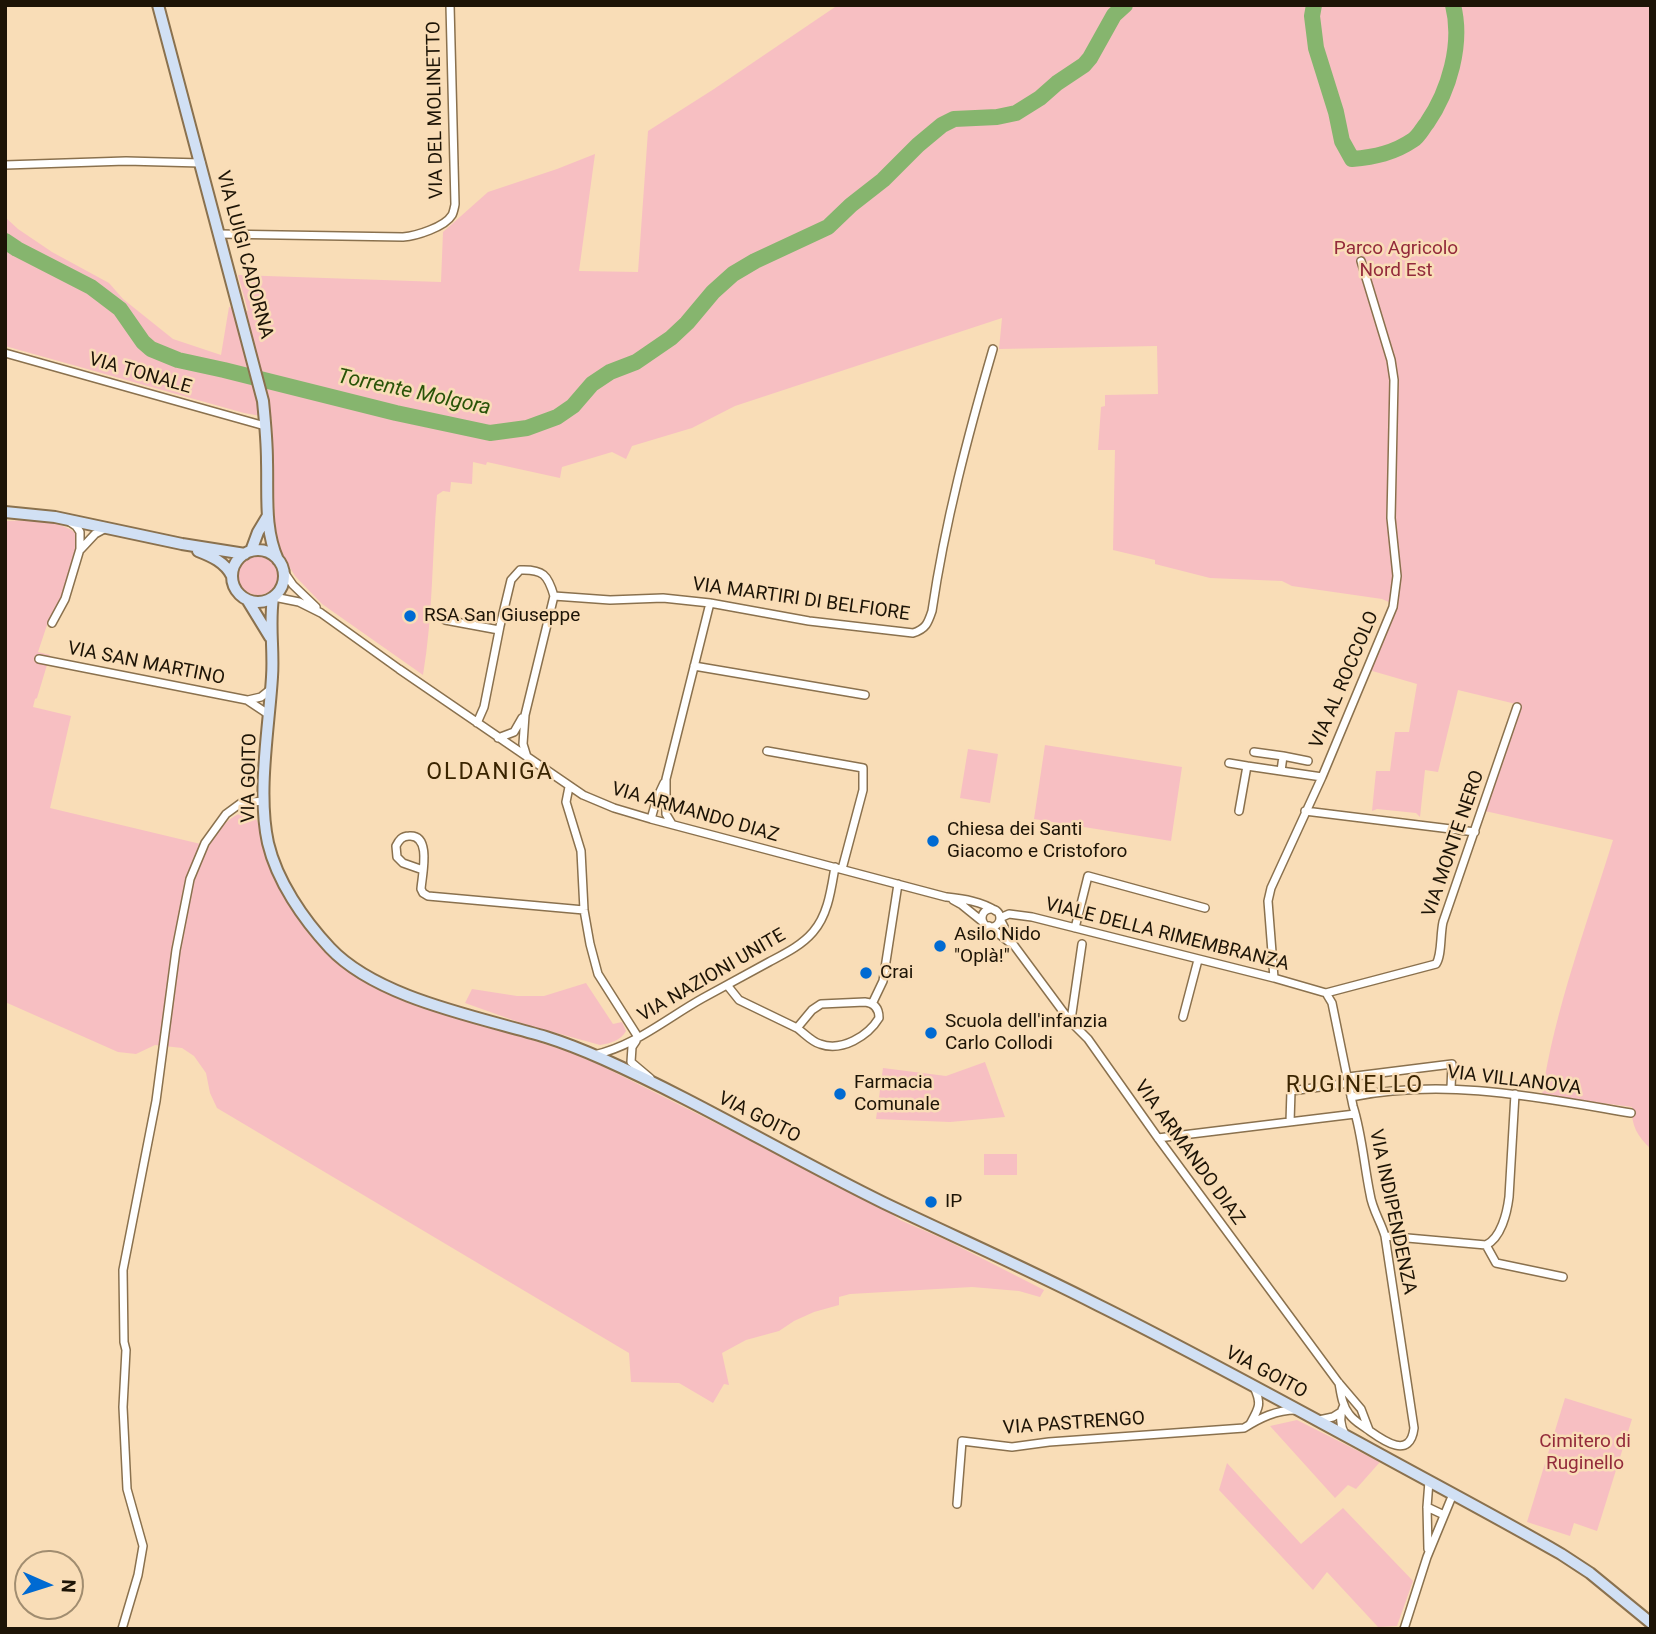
<!DOCTYPE html>
<html>
<head>
<meta charset="utf-8">
<style>
  body { margin:0 }
  #map { position:relative; width:1656px; height:1634px; overflow:hidden; background:#f9ddb7; font-family:Roboto,sans-serif }
  canvas { display:block }
  .frame { position:absolute; inset:0; border:7px solid #1d1406; pointer-events:none }
  .north { position:absolute; left:14px; top:1550px; width:70px; height:70px; box-sizing:border-box; background:#f9ddb7; border:2px solid #a18d70; border-radius:50%; rotate:93deg; font-size:19px; font-weight:700; line-height:28px; text-align:center; color:#1d1406 }
  .north::after { content:''; display:block; margin:auto; width:24px; height:32px; background:#006ad2; clip-path:polygon(50% 0,100% 100%,50% 72%,0 100%) }
</style>
</head>
<body>
<div id="map">
<canvas width="1656" height="1634"></canvas>
<div class="frame"></div>
<div class="north">N</div>
</div>
<script>
const c = document.querySelector('canvas').getContext('2d');
c.lineJoin = 'round';
function paint(path, color) { c.fillStyle = color; c.fill(path, 'evenodd'); }
function trace(path, color, width, dash) { c.strokeStyle = color; c.lineWidth = width; c.lineCap = dash ? 'butt' : 'round'; c.setLineDash(dash || []); c.stroke(path); }
function drawText(font, color, halo, rows, align = 'center') {
  c.font = font + ' Roboto,sans-serif'; c.lineWidth = 5; c.setLineDash([]); c.textBaseline = 'middle'; c.strokeStyle = halo; c.fillStyle = color; for (const [text, x, y, turn = 0] of rows) {
    c.save(); c.translate(x, y); c.rotate((+turn || 0) * Math.PI / 180); c.textAlign = isNaN(turn) ? turn : align; if (halo) c.strokeText(text, 0, 0); c.fillText(text, 0, 0); c.restore();
  }
}
paint(new Path2D(`
  M838,5H1651V1149C1637,1136 1631,1125 1632,1107L1542,1095C1555,1008 1587,924 1613,840L1485,811L1520,705L1458,690L1438,772L1425,770L1420,817L1416,813L1377,809L1372,811L1376,771H1390L1395,732H1409L1417,684L1369,670L1393,604L1382,599L1292,586L1282,581L1210,578L1155,564V560L1113,550L1115,450H1098L1101,407L1105,406V395L1158,394L1157,346L999,349L1002,318L735,406L692,428L632,446L626,459L612,452L562,467L560,478L487,462L486,465L473,462L472,484L451,482L450,492L443,491L437,495C432,555 433,616 423,675L322,604L295,576L284,558L275,533L272,418L244,413L5,346V217L18,229L52,252L109,283L123,299L173,339L221,355L229,307L248,311L238,275L441,282L443,232L488,192L557,169L595,154L579,271L638,272L648,131L714,89Z
  M35,520C51,522 69,525 80,537L64,595L60,599L53,616H50L38,652L50,655L37,698L35,699L33,707L71,716L50,808L209,846C219,831 230,811 251,812C263,824 262,846 268,862C283,901 309,941 342,967C356,978 373,986 389,993L566,1051L596,1063L879,1205L900,1220L946,1240L1044,1290L1040,1297L1019,1291L972,1287L850,1294L839,1297V1305L814,1312L794,1321L779,1331L746,1340L722,1353L729,1385L724,1384L713,1403L679,1383L631,1382L629,1353L217,1108L210,1093L206,1073L194,1056L182,1048L155,1045L136,1054L118,1052L5,1002V521Z
  M238 575a20 20 0 1 1 40 0a20 20 0 1 1-40 0Z
  M1045,745L1182,767L1171,841L1034,819Z
  M968,749L998,754L990,803L960,798Z
  M586,983L613,1024L622,1022L626,1031C620,1041 611,1043 600,1045L524,1024L465,1003L472,989L517,996H544Z
  M985,1062L1005,1117L950,1122L876,1119L883,1068L946,1076Z
  M984,1154H1017V1175H984Z
  M1565,1398L1632,1419L1597,1531L1574,1523L1570,1536L1527,1522Z
  M1297,1420L1380,1462L1356,1489L1348,1485L1335,1498L1270,1426Z
  M1227,1463L1301,1544L1343,1508L1413,1581L1397,1626L1378,1627L1327,1572L1313,1590L1219,1490Z`), '#f7bfc2');
trace(new Path2D(`
  M1314,5L1312,16L1316,48L1336,112L1342,141L1352,159C1375,157 1394,153 1413,140C1419,136 1422,129 1427,123C1449,91 1463,44 1453,5
  M5,241L17,249L91,287L120,309L143,342L151,349L178,360L224,370L396,413L490,433L527,428L557,417L573,406L592,384L610,372L636,362L671,338L687,323L713,292L733,274L755,261L828,227L851,205L883,180L918,145L942,125L954,119L997,117L1016,113L1040,98L1057,83L1084,65L1090,58L1114,15L1125,5`), '#86b56e', 16);
const street = new Path2D(`
  M5,165L126,161L201,163
  M219,234L403,237C416,236 445,227 452,215C453,214 455,205 455,204L450,5
  M5,353L265,426
  M81,549L95,534L106,528
  M284,572L293,585L316,607
  M554,596L610,600L663,598L710,603L809,621L913,633C926,629 928,623 932,611C945,522 968,435 993,349
  M274,597L299,602L321,613L399,669L583,795L614,808L651,819L946,897C963,899 981,901 996,911
  M445,620L499,630
  M52,623L65,599L80,549V532L76,526L70,522
  M39,659L247,700L268,714
  M694,666L865,695
  M248,700L261,697L271,689
  M477,723L484,707L500,626L511,580L520,570C543,569 548,575 554,596L525,715L523,744L527,757
  M498,738L514,732L522,718
  M767,751L863,768V790L842,869
  M1254,752L1283,756
  M1229,763L1247,766
  M1281,771L1283,756L1308,761
  M569,787L566,802L581,851L584,910L590,944L598,974L638,1037
  M1239,811L1247,766L1322,777
  M1305,811L1475,832
  M651,819L657,798L664,783
  M672,824L666,814V779L710,603
  M423,870L403,863L397,857L396,846C399,840 402,836 409,836C432,834 422,875 421,889L423,893L428,896L584,910
  M953,900L962,905L983,922
  M982 918a9 9 0 1 1 18 0a9 9 0 1 1-18 0Z
  M1000,918L1009,914L1032,917L1274,978L1326,993
  M1000,919L1013,944L1070,1021L1088,1039L1158,1138L1338,1382L1361,1409L1369,1430
  M989,926L1009,942
  M1075,928L1088,876L1205,908
  M1274,978L1268,901L1271,888L1322,777L1393,607L1397,576L1391,518L1394,380L1391,360L1361,261
  M727,985L739,1000L797,1028
  M1326,993L1332,1003L1353,1106C1362,1134 1364,1165 1370,1194C1372,1209 1381,1222 1385,1236L1414,1428C1410,1462 1380,1438 1367,1429C1360,1424 1354,1421 1349,1414C1342,1405 1341,1394 1339,1383
  M1326,993L1436,964C1442,955 1440,935 1443,922L1517,707
  M865,1002C875,1003 879,1009 879,1018C868,1036 842,1052 820,1044C812,1042 804,1033 797,1028L812,1010L821,1004Z
  M872,1004L883,981L898,884
  M1183,1017L1198,960
  M1071,1020L1082,944
  M636,1041L632,1047L631,1062L650,1078
  M594,1055C635,1046 667,1018 703,998C725,986 747,974 769,962C784,954 801,946 813,932C828,915 831,890 835,867
  M1348,1077L1452,1064L1451,1088
  M1351,1097C1447,1078 1536,1097 1631,1113
  M1290,1122L1291,1091L1349,1083
  M1158,1138L1355,1114
  M1385,1236L1486,1245C1501,1238 1507,1213 1509,1197L1515,1094
  M1486,1245L1496,1263L1563,1277
  M1344,1405C1339,1415 1340,1426 1346,1436
  M1319,1420L1333,1417L1341,1412
  M1250,1424C1259,1408 1262,1404 1254,1387
  M957,1504L962,1441L1012,1447L1049,1442L1244,1428C1260,1418 1276,1410 1296,1410
  M1427,1507L1444,1515
  M1428,1549L1427,1507L1429,1481
  M122,1629L138,1575L143,1546L127,1489L123,1407L126,1350L124,1342L123,1270L156,1101L176,950L190,879L205,843L226,814L241,803L264,801
  M1404,1629L1427,1557L1453,1494`);
const secondary = new Path2D(`
  M158,5L263,401C265,421 267,442 267,462C268,495 264,529 278,560
  M5,512L55,517L182,544L245,554
  M232 576a26 26 0 1 1 52 0a26 26 0 1 1-52 0Z
  M198,551C211,556 225,562 232,576
  M251,551L258,532L267,517
  M273,598C269,625 274,650 272,677C269,727 257,793 268,843C277,881 303,919 330,948C378,999 480,1017 546,1037C565,1043 585,1051 603,1059C699,1102 790,1157 884,1203C955,1237 1028,1269 1098,1305C1187,1349 1274,1397 1361,1444C1428,1481 1495,1516 1561,1554L1590,1573L1651,1623
  M248,601L270,637`);
trace(street, '#8a714e', 10);
trace(secondary, '#8a714e', 14);
trace(street, '#fff', 7);
trace(secondary, '#d1e0f4', 10);
for (const [x, y, r, color] of [
  [410,616,7,"#006ad2"],
  [933,841,7,"#006ad2"],
  [940,946,7,"#006ad2"],
  [866,973,7,"#006ad2"],
  [931,1033,7,"#006ad2"],
  [840,1094,7,"#006ad2"],
  [931,1202,7,"#006ad2"]
]) { const dot = new Path2D(); dot.arc(x, y, r, 0, 2 * Math.PI); c.fillStyle = color; c.fill(dot); trace(dot, '#f9ddb7', 2.5); }
drawText('19px', '#1d1406', '#f9ddb7', [
  ["VIA DEL MOLINETTO",436,110,-91],
  ["VIA LUIGI CADORNA",244,255,75],
  ["VIA TONALE",140,374,16],
  ["VIA MARTIRI DI BELFIORE",801,600,8],
  ["VIA SAN MARTINO",146,664,11],
  ["VIA AL ROCCOLO",1345,680,-67],
  ["VIA GOITO",250,778,-89],
  ["VIA ARMANDO DIAZ",695,813,16],
  ["VIA MONTE NERO",1454,844,-71],
  ["VIALE DELLA RIMEMBRANZA",1167,935,14],
  ["VIA NAZIONI UNITE",712,976,-30],
  ["VIA VILLANOVA",1514,1081,7],
  ["VIA GOITO",759,1118,27],
  ["VIA ARMANDO DIAZ",1189,1153,54],
  ["VIA INDIPENDENZA",1392,1212,78],
  ["VIA GOITO",1266,1373,28],
  ["VIA PASTRENGO",1074,1424,-4]
]);
drawText('19px', '#932a3b', '#f9ddb7', [
  ["Parco Agricolo",1396,249],
  ["Nord Est",1396,271],
  ["Cimitero di",1585,1442],
  ["Ruginello",1585,1464]
]);
drawText('19px', '#1d1406', '#f9ddb7', [
  ["RSA San Giuseppe",424,616],
  ["Chiesa dei Santi",947,830],
  ["Giacomo e Cristoforo",947,852],
  ["Asilo Nido",954,935],
  ["\"Oplà!\"",954,957],
  ["Crai",880,973],
  ["Scuola dell'infanzia",945,1022],
  ["Carlo Collodi",945,1044],
  ["Farmacia",854,1083],
  ["Comunale",854,1105],
  ["IP",945,1202]
], 'left');
drawText('italic 21px', '#295408', '#f9ddb7', [
  ["Torrente Molgora",414,393,12]
]);
c.letterSpacing = '2px';
drawText('23px', '#3a2400', '#f9ddb7', [
  ["OLDANIGA",490,773],
  ["RUGINELLO",1355,1086]
]);
c.letterSpacing = '0px';
</script>
</body>
</html>
